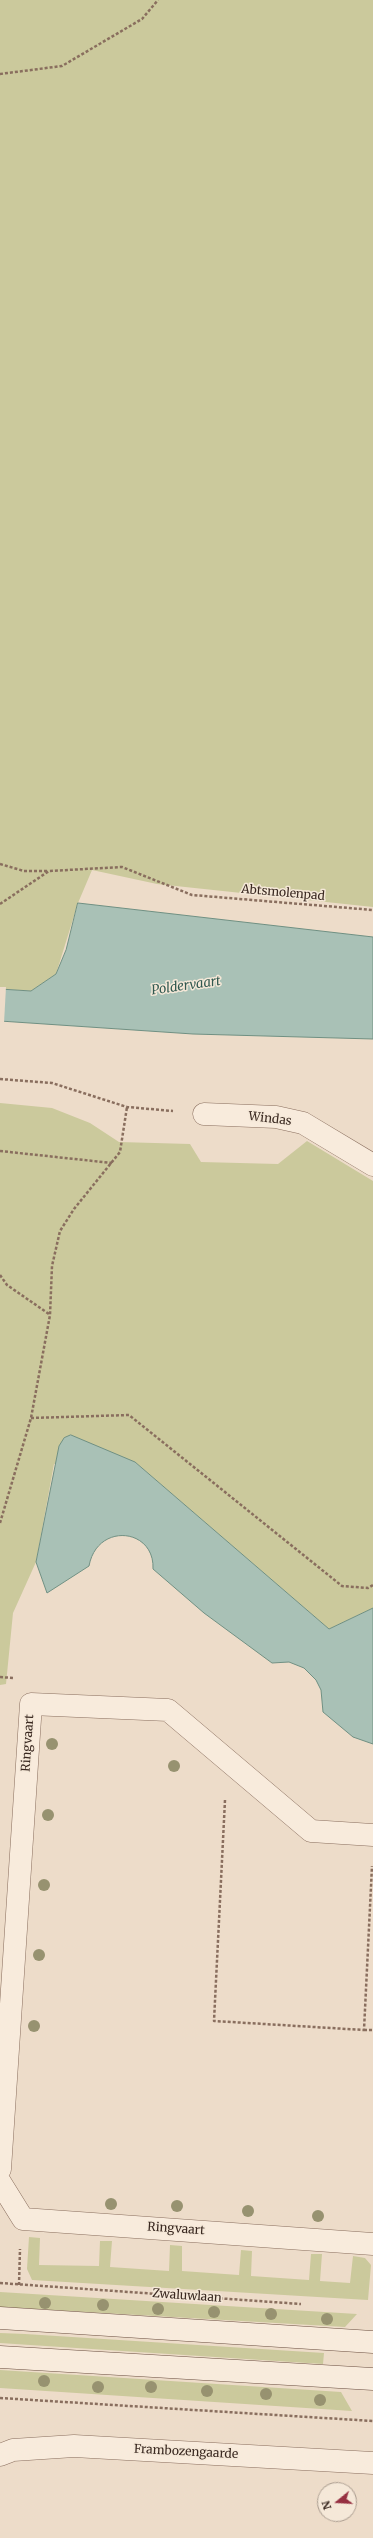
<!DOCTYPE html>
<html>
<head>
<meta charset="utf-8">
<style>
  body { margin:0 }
  #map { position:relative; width:373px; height:2538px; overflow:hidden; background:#eddcc9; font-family:Merriweather,serif }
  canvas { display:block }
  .north { position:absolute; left:317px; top:2482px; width:40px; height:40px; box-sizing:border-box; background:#f5e8d8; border:1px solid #aa9c8f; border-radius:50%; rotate:252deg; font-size:11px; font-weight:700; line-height:16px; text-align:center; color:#3a2921 }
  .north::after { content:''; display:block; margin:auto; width:14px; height:18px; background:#963041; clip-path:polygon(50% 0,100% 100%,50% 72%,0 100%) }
</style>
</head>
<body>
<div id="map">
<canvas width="373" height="2538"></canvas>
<div class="north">N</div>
</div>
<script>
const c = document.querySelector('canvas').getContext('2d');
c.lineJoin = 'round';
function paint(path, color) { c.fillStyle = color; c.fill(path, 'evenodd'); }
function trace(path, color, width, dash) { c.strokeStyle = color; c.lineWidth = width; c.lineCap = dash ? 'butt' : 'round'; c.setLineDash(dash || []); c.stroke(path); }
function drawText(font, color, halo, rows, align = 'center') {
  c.font = font + ' Merriweather,serif'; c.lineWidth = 3; c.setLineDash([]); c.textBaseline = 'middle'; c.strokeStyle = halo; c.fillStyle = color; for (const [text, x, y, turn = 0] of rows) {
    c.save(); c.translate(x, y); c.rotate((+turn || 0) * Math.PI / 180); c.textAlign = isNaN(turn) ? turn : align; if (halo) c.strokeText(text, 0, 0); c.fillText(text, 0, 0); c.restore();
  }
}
paint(new Path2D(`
  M0,0H373V907L157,884L92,870L78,903L56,974L31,991L0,989Z
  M0,1103L52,1108L90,1123L119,1142L190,1144L201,1162L278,1164L307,1141L373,1181V1608L329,1629L135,1462L54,1464L36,1562L13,1613L6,1684L0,1685Z
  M29,2237L40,2238L39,2265L99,2266L100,2241H112L110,2267L169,2271L170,2245L182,2246V2271L239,2275L241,2250L252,2251L251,2276L309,2280L311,2254H322L320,2281L350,2283L353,2256L365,2258L371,2265L368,2300L32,2280L27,2269Z
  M0,2292L357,2314L345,2327L0,2307Z
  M0,2333L25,2334L324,2353L323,2364L30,2345L0,2343Z
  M0,2370L341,2392L352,2411L0,2388Z`), '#cbc99c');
const water = new Path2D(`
  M78,903L373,937V1039L193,1034L0,1021V989L31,991L56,974L66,950Z
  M71,1435L135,1462L329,1629L373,1608V1744L353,1737L323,1712L321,1690L316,1680L304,1668L289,1662L272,1663L204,1613L153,1569C155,1528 97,1522 89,1566L47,1593L36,1562L59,1446L64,1438Z`);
paint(water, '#a9c1b6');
trace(water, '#709083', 1);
paint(new Path2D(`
  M0,987H6L4,1023H0Z`), '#eddcc9');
const street = new Path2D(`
  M204,1114L276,1117L303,1123L373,1165
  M0,2169L31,1704L168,1710L311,1831L373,1835
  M0,2182L23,2219L373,2244
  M0,2455L13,2450L74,2446L373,2463`);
const secondary = new Path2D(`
  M0,2318L373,2342
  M0,2357L373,2379`);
trace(street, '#896e5e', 23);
trace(secondary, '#6b4f41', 23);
trace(new Path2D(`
  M0,74L62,66L142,19L158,0
  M0,864L24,871H49
  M0,904L49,871L122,867L192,895L373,910
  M0,1079L52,1083L127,1107L173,1111
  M0,1151L112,1163
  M0,1275L7,1285L49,1314
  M31,1418L129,1415L342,1586L368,1588L373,1585
  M0,1523L31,1418L50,1315L52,1266L60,1231L74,1209L120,1152L127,1107
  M0,1677L13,1678
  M225,1800L214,2021L364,2030L372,1866
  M364,2030H373
  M0,2283L301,2304
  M19,2285L20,2249
  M0,2398L373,2421`), '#896e5e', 2.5, [3, 2]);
trace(street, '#f8ebdc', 22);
trace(secondary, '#f8ebdc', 22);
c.fillStyle = '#979270';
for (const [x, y] of [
  [52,1744],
  [174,1766],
  [48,1815],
  [44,1885],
  [39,1955],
  [34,2026],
  [111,2204],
  [177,2206],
  [248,2211],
  [318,2216],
  [45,2303],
  [103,2305],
  [158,2309],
  [214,2312],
  [271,2314],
  [327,2319],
  [44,2381],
  [98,2387],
  [151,2387],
  [207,2391],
  [266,2394],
  [320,2400]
]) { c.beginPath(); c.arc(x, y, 6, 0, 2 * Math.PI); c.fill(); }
drawText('12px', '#3a2921', '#f5e8d8', [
  ["Abtsmolenpad",283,893,5],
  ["Windas",270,1119,7],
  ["Ringvaart",28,1743,-86],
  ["Ringvaart",176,2229,4],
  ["Zwaluwlaan",187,2296,4],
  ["Frambozengaarde",186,2452,3]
]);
drawText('italic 13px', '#315950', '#f5e8d8', [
  ["Poldervaart",186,986,-8]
]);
</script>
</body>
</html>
